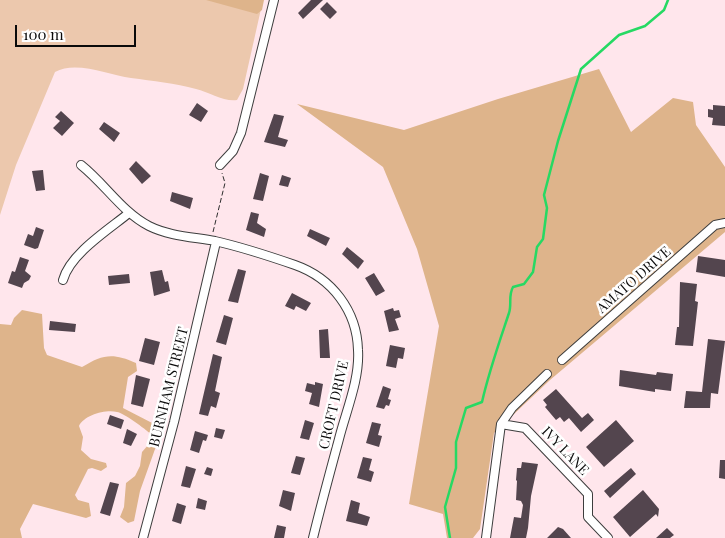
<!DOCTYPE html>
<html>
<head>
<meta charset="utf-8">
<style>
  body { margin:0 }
  #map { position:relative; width:725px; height:538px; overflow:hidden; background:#ffe6ec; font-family:"Playfair Display",serif }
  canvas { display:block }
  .scale { position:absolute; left:15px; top:25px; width:121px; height:22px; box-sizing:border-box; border:2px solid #0a0a0a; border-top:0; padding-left:6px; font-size:15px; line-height:18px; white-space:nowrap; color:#0a0a0a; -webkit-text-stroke:4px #fff; paint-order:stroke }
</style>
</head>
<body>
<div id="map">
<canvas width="725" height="538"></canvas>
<div class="scale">100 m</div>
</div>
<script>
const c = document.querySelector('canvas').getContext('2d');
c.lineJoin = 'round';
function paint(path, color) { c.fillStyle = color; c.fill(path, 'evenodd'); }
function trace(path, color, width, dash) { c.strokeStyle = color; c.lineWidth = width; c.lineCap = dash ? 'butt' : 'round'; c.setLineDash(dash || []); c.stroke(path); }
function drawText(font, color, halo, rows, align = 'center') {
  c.font = font + ' "Playfair Display",serif'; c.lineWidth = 5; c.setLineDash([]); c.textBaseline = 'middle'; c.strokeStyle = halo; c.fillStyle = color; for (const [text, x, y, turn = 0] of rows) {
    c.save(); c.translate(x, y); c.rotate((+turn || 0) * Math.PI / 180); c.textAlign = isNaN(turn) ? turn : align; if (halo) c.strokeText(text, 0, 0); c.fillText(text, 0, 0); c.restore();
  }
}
paint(new Path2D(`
  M0,0H263L243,89L237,100C224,102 209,92 196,89C175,83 153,81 131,78C109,75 76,60 55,72L16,165L0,215Z`), '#ecc8ad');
paint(new Path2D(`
  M206,0H264L262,10L257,14Z
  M599,69L631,132L673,98L693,102L696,125L725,167V232L550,380L494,433L480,529L473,538H447L443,514L409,504L439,326L417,249L383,167L297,104L404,130L498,99Z
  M22,310L42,314L44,348L47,355L82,367C102,355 112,352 136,363L137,371L128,377L123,408L156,425L159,438L140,491L134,521L128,523L120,517L124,507L126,483L135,476L140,466L142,452L149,444L151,434C145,429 124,413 117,412C106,409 84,415 79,426L83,437L81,450L91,459L106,463L107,467L101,471L92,468L88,469L75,495L78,500L89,503L91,516L86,518L33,504L20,529L22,538H0V324L11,325L14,318Z`), '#deb48b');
trace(new Path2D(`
  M450,538L445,507L456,468V442L466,408L482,402C489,371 499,343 509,313C512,304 508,296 513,287L524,284L533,272L537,247L543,239L547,208L544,195L558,141L581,69L619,35L645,26L664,10L668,0`), '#26d963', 2.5);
paint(new Path2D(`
  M311,0H323L303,19L298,13Z
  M327,2L337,12L330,19L320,9Z
  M197,103L208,111L201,122L189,115Z
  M713,105L725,106V126L712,125L713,118L708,117V109L713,110Z
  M61,111L74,123L62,136L53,128L60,121L55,117Z
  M274,114L284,116L278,137L288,140L285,147L264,142Z
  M104,122L120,133L114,142L99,129Z
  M136,161L151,176L142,184L129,169Z
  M43,170L45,190L36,191L32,171Z
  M260,173L269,176L263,201L253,199Z
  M282,175L291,178L288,187L279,185Z
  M172,192L193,198L190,209L170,201Z
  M251,212L259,214L257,223L266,229L264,237L246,230Z
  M36,227L44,230L38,248L35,249L24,245L28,234L33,236Z
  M310,229L330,238L326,246L307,236Z
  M347,247L364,261L358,269L342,254Z
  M698,256L725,260V277L696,272Z
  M20,257L29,260L25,271L31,276L29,280L24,283L22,288L8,283L12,271L15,272Z
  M238,269L246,271L238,303L228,301Z
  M162,270L165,282L168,281L170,291L154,296L150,272Z
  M374,273L385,291L376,296L365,278Z
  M129,274L130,283L109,285L108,276Z
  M680,282L697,284L695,301L698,302L693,346L675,345L677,327H679Z
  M292,293L311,303L306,311L296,306L294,310L285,306Z
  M393,308L394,311L399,310L401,317L395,319L399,330L389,332L384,311Z
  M224,315L233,318L226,345L216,342Z
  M50,321L76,324L75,332L49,330Z
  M328,329L330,358H320L319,330Z
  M145,338L160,342L154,365L139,361Z
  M708,339L725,341L718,394L711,393L710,408H684L686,391L702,392Z
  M390,345L405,348L403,359L398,358L396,368L386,366Z
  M213,354L222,357L215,391L220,393L216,408L211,406L208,416L199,414Z
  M620,370L656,375L657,372L673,374L671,391L655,389V392L619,386Z
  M136,375L150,379L143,407L131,404Z
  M315,382L323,384L319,407L309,404L312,393L305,391L307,383L315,385Z
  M383,386L391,389L388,399L391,400L389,406L386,405L384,409L376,407Z
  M556,389L582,418L588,413L594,420L581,432L569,418L564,422L560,417L556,420L545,407L547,405L543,400Z
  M110,415L124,420L121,429L107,424Z
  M305,420L314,423L309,440L300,438Z
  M616,420L634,441L604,467L586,447Z
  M372,422L381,424L378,435L382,436L379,447L366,443Z
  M216,428L225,430L222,439L214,437Z
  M127,429L137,434L131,446L123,443Z
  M195,431L208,435L206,441L203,440L199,453L190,450Z
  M296,456L305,458L300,475L291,473Z
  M363,457L372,459L369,470L374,472L371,482L357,478Z
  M720,460H725V479L719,478Z
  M522,462L538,464L531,496L528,528L526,538H510L514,517L521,518L523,505L521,501L516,500L517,481L516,480L517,468H521Z
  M186,466L196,469L190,488L181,486Z
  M207,467L213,469L211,476L204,474Z
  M631,468L636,474L610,498L604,491Z
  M110,482L119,484L110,516L100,513Z
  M283,490L295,493L291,511L279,506Z
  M643,490L659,509L658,517L656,514L630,537L613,517Z
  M198,498L207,501L205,510L196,508Z
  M351,500L360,503L358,513L370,517L367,526L346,521Z
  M177,503L186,506L181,524L172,521Z
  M277,525L286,527L284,538H274Z
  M558,527L563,529L571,538H547Z
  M667,528L674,535L670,538H656Z`), '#53454e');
const minor = new Path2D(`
  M81,165C105,184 122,212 149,226C169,236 193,237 215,241C241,247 269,256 295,265C332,278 357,311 358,350C360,379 346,411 339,439C330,472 321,505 313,538
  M220,165L233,151L241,133L274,0
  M63,280C70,254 108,230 129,213
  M562,360L715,225L725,223
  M501,424L525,428L588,494V517L608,538
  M143,538L174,422L216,242
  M486,538L501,424L512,408L547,374`);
trace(minor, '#3d3d3d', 10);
trace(new Path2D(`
  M213,232L225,183L222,173`), '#2c2c2c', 1, [5, 2.5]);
trace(minor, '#fff', 8);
drawText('14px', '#0a0a0a', '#fff', [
  ["AMATO DRIVE",634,280,-41],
  ["BURNHAM STREET",169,387,-76],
  ["CROFT DRIVE",334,405,-77],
  ["IVY LANE",565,451,46]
]);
</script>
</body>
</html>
